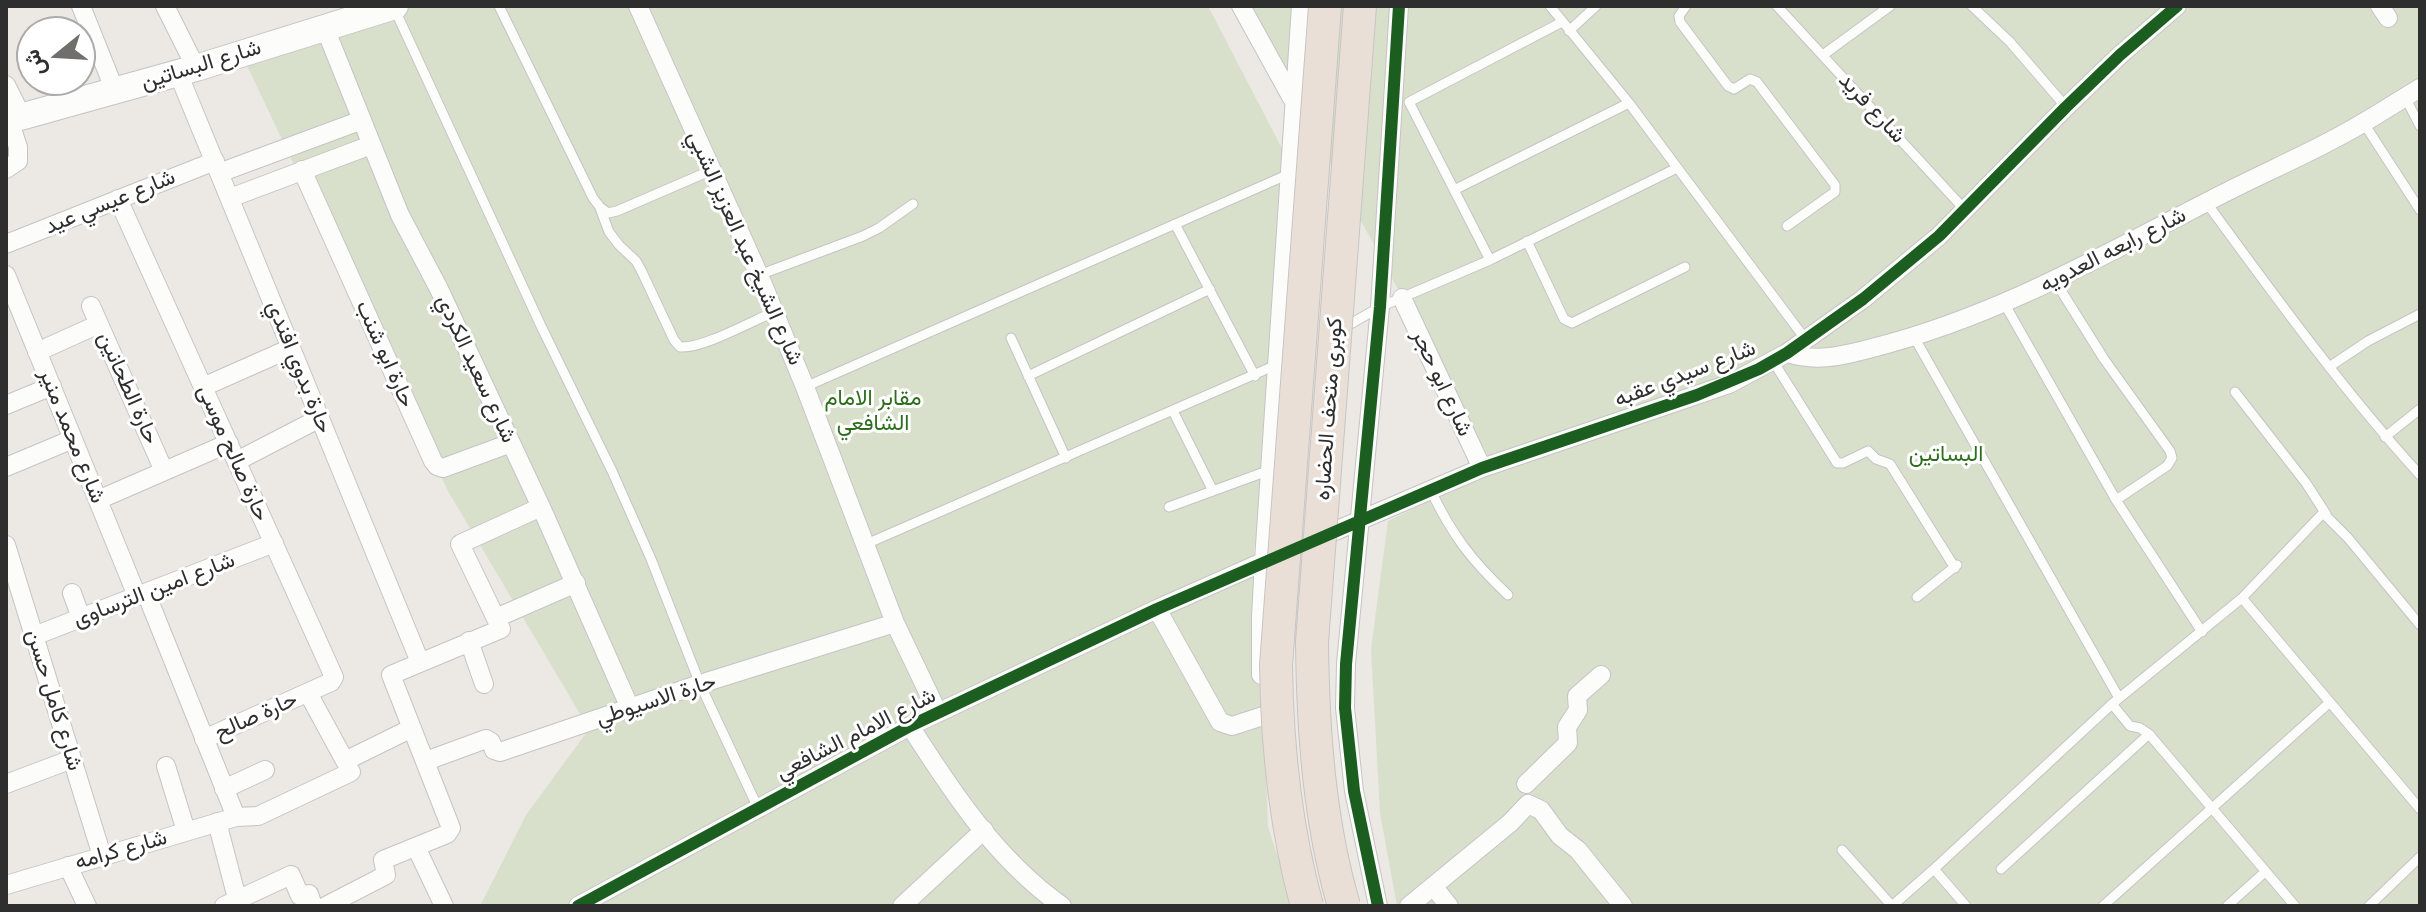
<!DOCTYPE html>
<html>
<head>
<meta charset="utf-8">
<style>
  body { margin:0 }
  #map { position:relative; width:2426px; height:912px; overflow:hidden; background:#ece8e4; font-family:Figtree,Vazirmatn,sans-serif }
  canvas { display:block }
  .frame { position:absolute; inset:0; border:8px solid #2e2e2e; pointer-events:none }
  .north { position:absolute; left:16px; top:16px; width:80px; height:80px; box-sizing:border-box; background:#fff; border:2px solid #ababab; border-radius:50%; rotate:252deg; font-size:22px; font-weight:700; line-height:32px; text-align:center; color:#2e2e2e }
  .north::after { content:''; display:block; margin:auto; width:28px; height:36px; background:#706f6e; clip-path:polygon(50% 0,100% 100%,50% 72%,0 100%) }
</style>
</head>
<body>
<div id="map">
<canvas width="2426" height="912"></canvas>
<div class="frame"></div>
<div class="north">ش</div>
</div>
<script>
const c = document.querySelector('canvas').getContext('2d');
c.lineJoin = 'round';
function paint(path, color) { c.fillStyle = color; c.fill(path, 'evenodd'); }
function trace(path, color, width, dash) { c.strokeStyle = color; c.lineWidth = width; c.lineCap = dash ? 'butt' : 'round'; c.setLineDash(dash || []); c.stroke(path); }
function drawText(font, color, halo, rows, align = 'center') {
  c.font = font + ' Figtree,Vazirmatn,sans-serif'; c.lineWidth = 6; c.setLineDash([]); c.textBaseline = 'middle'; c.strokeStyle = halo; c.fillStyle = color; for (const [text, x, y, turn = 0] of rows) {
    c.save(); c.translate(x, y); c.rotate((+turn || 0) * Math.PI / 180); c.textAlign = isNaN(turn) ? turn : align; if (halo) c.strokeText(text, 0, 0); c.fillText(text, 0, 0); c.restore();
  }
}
paint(new Path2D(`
  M403,6H1208L1299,181L1278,483L1254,547L1263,700L1268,827L1294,906H480L526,815L589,729L448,491L243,57Z
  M1245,6H2420V906H1397L1380,813L1371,649L1388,521L1495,469Z`), '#d8e0cc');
const lane = new Path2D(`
  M499,6L593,198L600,207L608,213L617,211L712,170
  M1550,6L1629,103L1806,340
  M1686,6L1679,16L1680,22L1728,86L1734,89L1750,79L1757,82L1835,185V192L1832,194L1787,226
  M1777,6L1966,211
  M1972,6L2010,42L2066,107
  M395,10L541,326L612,471L651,559L700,684L758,808
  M1569,31L1596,6
  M1823,55L1890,6
  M2405,97L2420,126
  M2363,122L2420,210
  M1454,190L1629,103
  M2206,202C2274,295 2342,389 2420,475
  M600,208L609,232L619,245L636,261L642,272L674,340L680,347C702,349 752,321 774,312
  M1175,224L1255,376
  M1527,241L1564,319L1572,323L1685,267
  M1490,260L1409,102L1562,22
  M759,275L863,236L879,228L913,204
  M2055,281L2104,359L2170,451L2172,458L2167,466L2116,500
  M2004,303L2116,500L2202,632
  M1345,327L1380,307L1490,260L1677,168
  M1914,337L2119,698
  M1011,338L1066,458
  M1773,361L1837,463H1843L1868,451L1876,459L1890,464L1955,568
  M2329,367L2368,341L2420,314
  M1028,376L1210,289
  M805,387L1289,174
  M2235,392L2306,483L2326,514
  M1173,411L1213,491
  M2385,437L2420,409
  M1430,489C1452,535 1471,560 1508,595
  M1169,507L1270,470
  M864,545L1276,365
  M1917,597L1957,565
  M2242,598L2420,809
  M2112,704L2130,726L2140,728L2149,734L2295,906
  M1842,850L1892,906
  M1934,869L1966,906
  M2001,869L2149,734
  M1892,906L1934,869L2112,704L2242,598L2323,513L2348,538L2420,625
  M2103,906L2329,703
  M2227,906L2265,872
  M2369,906L2420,857`);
const street = new Path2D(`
  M81,6L115,91
  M165,6L196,68
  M638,6L759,275L805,387L895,623L938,713
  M1241,6L1294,102
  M2380,6L2388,18
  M325,28L400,215L439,289L541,507L630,708
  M178,73L420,662
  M6,85L22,117
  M6,169L18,161V147L9,120
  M302,170L433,461L437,466L443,468L511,443
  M219,173L362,120
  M230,198L371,145
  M118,199L334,677L331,682L204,739
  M6,244L215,161
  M6,275L137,596
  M1402,298L1482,468
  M91,306L164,471
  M37,352L99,324
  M1787,353C1819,363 1845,355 1876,347C1996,316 2096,259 2205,203C2248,180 2293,161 2336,138C2365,123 2392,105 2420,88
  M203,387L291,348
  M6,405L52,386
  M237,461L320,418
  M6,467L73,439
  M98,500L229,443
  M1314,540L1482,468L1729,384L1787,353L1863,299L1939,236L2066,107L2120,55L2177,6
  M6,545L102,856
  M72,593L81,618
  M146,593L236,817
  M1157,609L1220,722L1232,726L1263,716
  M496,618L576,583
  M34,636L274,543
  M469,641L484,684
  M1261,675V617L1264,561L1301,6
  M910,726C952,792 997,860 1062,906
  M345,761L412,728
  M426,761L486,739L491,742L494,750L500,752L700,684L895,623
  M166,766L186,831
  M6,784L72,759
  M1526,784L1568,743L1567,727L1578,710L1577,696L1601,675
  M224,789L265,770
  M217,822L239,906
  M416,847L444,906
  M68,866L87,906
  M6,885L236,817L258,816L351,772L308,693
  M1433,886L1449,906
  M224,906L291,875L300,896L309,894L313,906
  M326,906L386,875L383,860L447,834L451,828L391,675L501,629L460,544L541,507
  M578,906L910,726L1157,609L1290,550
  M902,906L984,830
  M1378,906L1354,791L1345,708L1346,664L1380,307L1399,6
  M1409,906L1510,823L1528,804L1541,810L1560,836L1578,850L1623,906`);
const secondary = new Path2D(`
  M6,121L196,68L395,6`);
trace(lane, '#c5c4c5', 11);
trace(street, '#c5c4c5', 20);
trace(secondary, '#c5c4c5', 28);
trace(lane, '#fcfcfb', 9);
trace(street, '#fcfcfb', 18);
trace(secondary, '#fcfcfb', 26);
const highwayBridge = new Path2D(`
  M1307,906C1285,826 1277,747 1276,665L1325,6
  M1344,906C1319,820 1313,731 1312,642L1360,6`);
trace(highwayBridge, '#c6c5c4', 34, []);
trace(highwayBridge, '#eadfd6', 32);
trace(new Path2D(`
  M578,906L910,726L1157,609L1482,468L1697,395L1759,369L1787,353L1863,299L1939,236L2066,107L2120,55L2177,6
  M1378,906L1354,791L1345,708L1346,664L1380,307L1399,6`), '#1b5e20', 12);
drawText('22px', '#2e2e2e', '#fff', [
  ["شارع البساتين",201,65,-17],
  ["شارع فريد",1872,108,47],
  ["شارع عيسي عيد",110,202,-22],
  ["شارع الشيخ عبد العزيز الشبي",745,248,66],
  ["شارع رابعه العدويه",2113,250,-27],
  ["حارة ابو شنب",385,354,66],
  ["حارة بدوي افندي",299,367,68],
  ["شارع سعيد الكردي",476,369,65],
  ["شارع سيدي عقبه",1685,374,-21],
  ["شارع ابو حجر",1442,383,65],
  ["حارة الطحانين",128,388,66],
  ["كوبرى متحف الحضاره",1329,409,-86],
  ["شارع محمد منير",72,436,68],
  ["حارة صالح موسى",233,453,66],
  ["شارع امين الترساوى",154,590,-21],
  ["شارع كامل حسن",54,700,73],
  ["حارة الاسيوطي",656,700,-18],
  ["حارة صالح",256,716,-24],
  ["شارع الامام الشافعي",856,734,-27],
  ["شارع كرامه",121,850,-16]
]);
drawText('22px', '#2c6e1b', '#fff', [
  ["مقابر الامام",873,399],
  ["الشافعي",873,424],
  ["البساتين",1946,455]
]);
</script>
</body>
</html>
